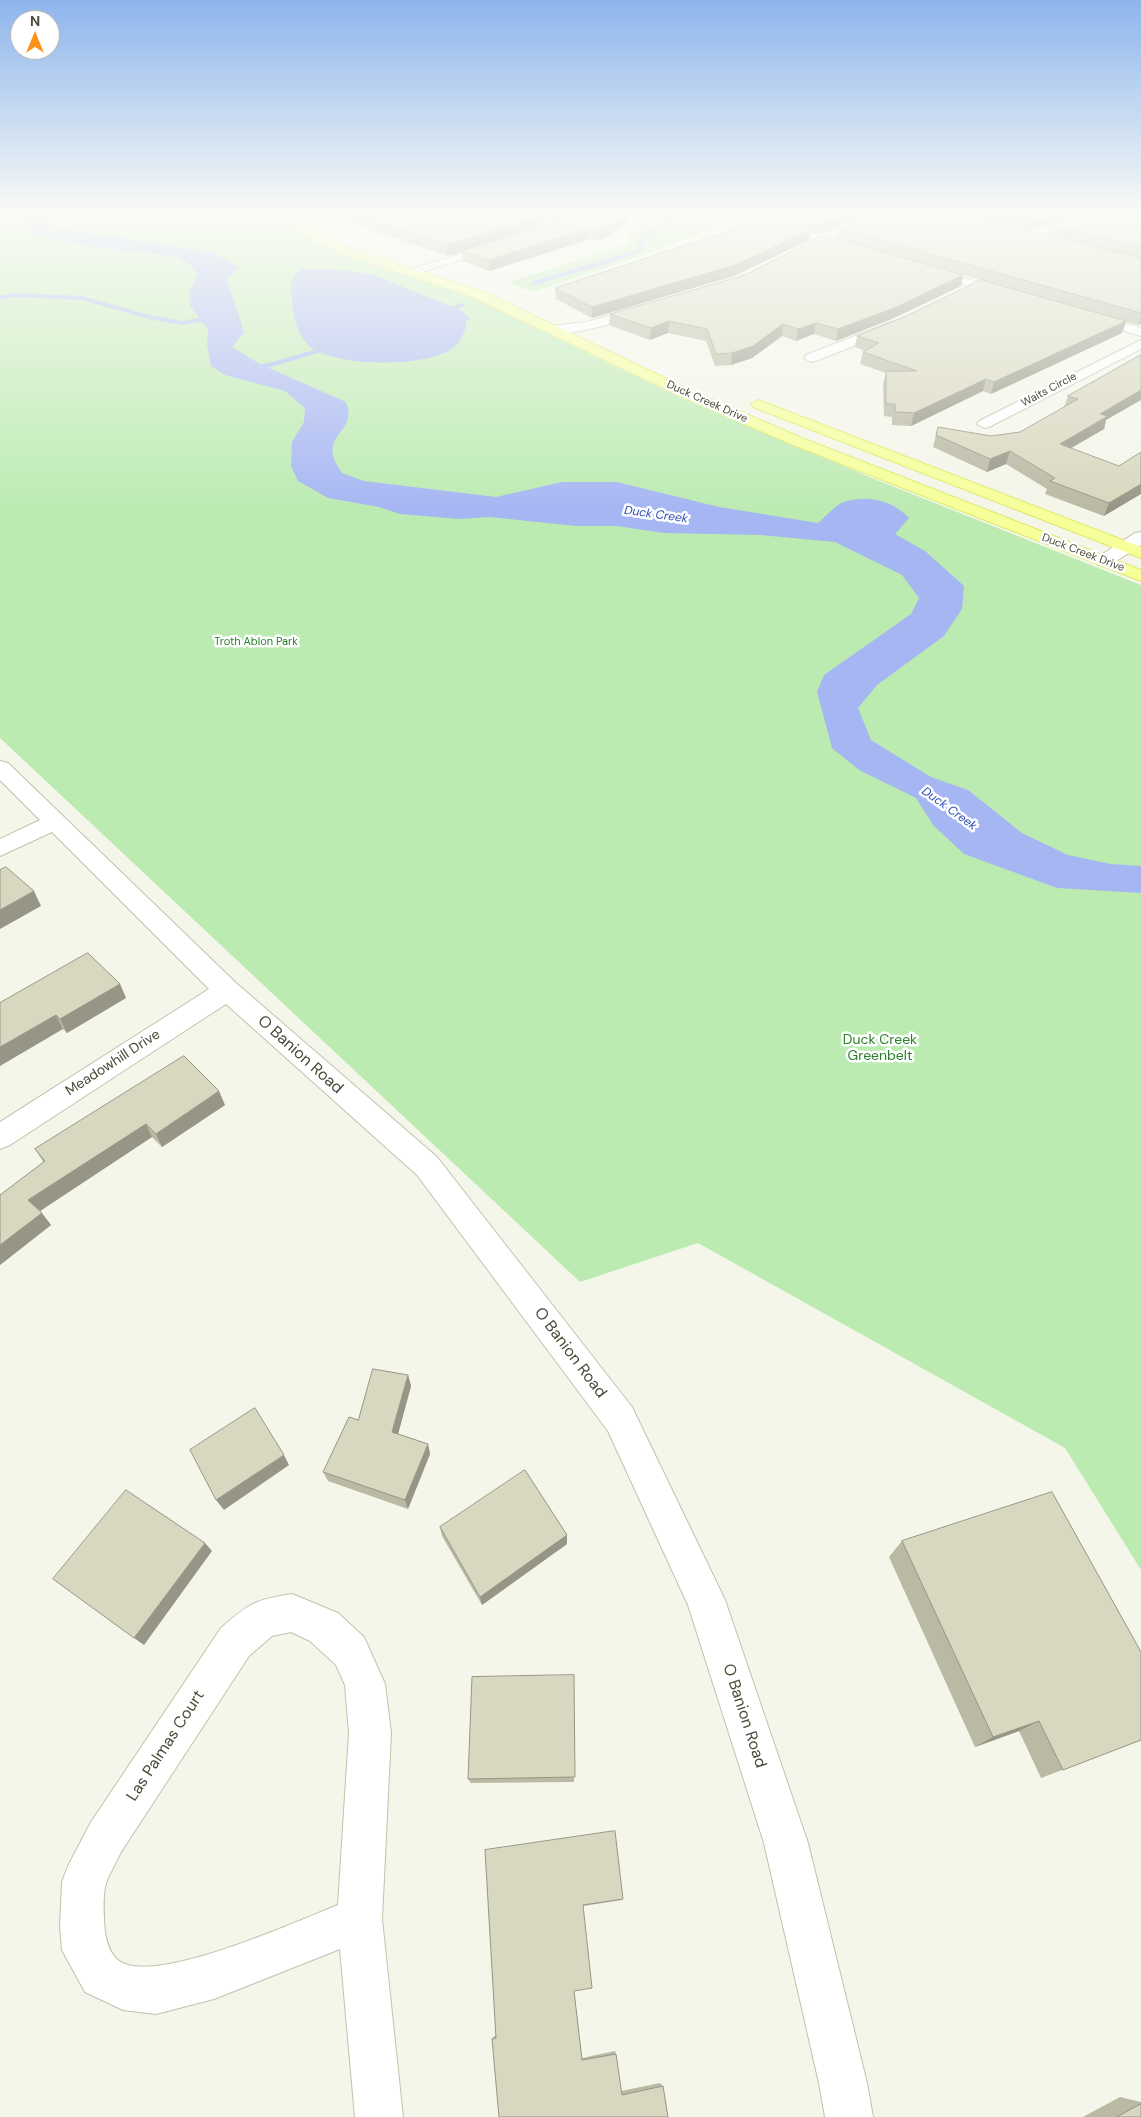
<!DOCTYPE html>
<html>
<head>
<meta charset="utf-8">
<style>
  body { margin:0 }
  #map { position:relative; width:1141px; height:2117px; overflow:hidden; background:#f5f6ea; font-family:"DM Sans",sans-serif }
  canvas { display:block }
  .north { position:absolute; left:10px; top:10px; width:50px; height:50px; box-sizing:border-box; background:#fff; border:1px solid #b7b7af; border-radius:50%; rotate:0deg; font-size:14px; font-weight:700; line-height:20px; text-align:center; color:#4a4a38 }
  .north::after { content:''; display:block; margin:auto; width:18px; height:22px; background:#ff9118; clip-path:polygon(50% 0,100% 100%,50% 72%,0 100%) }
</style>
</head>
<body>
<div id="map">
<canvas width="1141" height="2117"></canvas>
<div class="north">N</div>
</div>
<script>
const c = document.querySelector('canvas').getContext('2d');
c.lineJoin = 'round';
function paint(path, color) { c.fillStyle = color; c.fill(path, 'evenodd'); }
function trace(path, color, width, dash) { c.strokeStyle = color; c.lineWidth = width; c.lineCap = dash ? 'butt' : 'round'; c.setLineDash(dash || []); c.stroke(path); }
function drawText(font, color, halo, rows, align = 'center') {
  c.font = font + ' "DM Sans",sans-serif'; c.lineWidth = 5; c.setLineDash([]); c.textBaseline = 'middle'; c.strokeStyle = halo; c.fillStyle = color; for (const [text, x, y, turn = 0] of rows) {
    c.save(); c.translate(x, y); c.rotate((+turn || 0) * Math.PI / 180); c.textAlign = isNaN(turn) ? turn : align; if (halo) c.strokeText(text, 0, 0); c.fillText(text, 0, 0); c.restore();
  }
}
paint(new Path2D(`
  M0,214H278L314,239L470,296L677,396L872,478L1141,585V1570L1065,1448L698,1243L580,1282L0,738Z
  M657,214H754L647,254L533,292L509,282L628,244L630,234Z`), '#bcebb2');
paint(new Path2D(`
  M24,214H48V219L55,228L215,253L239,268L227,279L244,332L232,347L260,364L346,402C357,429 329,431 333,455C334,461 339,468 342,473L364,481L496,497L562,482H617L719,507L818,523C826,516 837,503 847,501C870,495 893,501 909,518L895,534L925,551L964,586L962,609L944,636L877,685L858,708L871,740L931,777L968,790L1022,833L1068,855L1111,864L1141,866V893L1057,888L964,854L933,825L916,798L859,770L832,748L817,692L824,675L911,614L919,598L902,575L835,542L760,535L664,533L616,526H576L490,517L459,519L400,514L379,507L328,498L298,481L291,466L292,442L304,422L305,408L285,391L225,375L211,366L207,345L208,329L190,306L189,291L198,274L188,263L177,256L101,248L45,238L35,235L23,223Z
  M301,269L343,270L374,275L460,310L470,318L466,322C466,331 461,342 453,348C427,368 333,368 308,345C297,334 292,313 292,298C291,285 289,276 301,269Z`), '#a6b6f3');
trace(new Path2D(`
  M534,283L632,254L642,248L639,240L678,214
  M0,298L13,295L82,298L153,318L182,323L211,318
  M444,311L463,305
  M263,367L331,347`), '#a6b6f3', 4);
trace(new Path2D(`
  M255,369L268,365`), '#a6b6f3', 5);
const minor = new Path2D(`
  M318,214H345L340,217L289,224L284,221L289,218Z
  M515,214H531L558,222L560,229L419,273L415,274L409,271L411,269L549,227Z
  M871,214H886L800,256H792L790,254L856,219Z
  M1079,214H1093L1034,239L1030,240L1025,237Z
  M927,268L1012,291L1014,294L1008,298L923,273V269Z
  M646,305L650,306L652,309L650,312C633,317 557,343 546,330L552,326L586,322Z
  M1088,312L1141,328V336L1084,319L1082,316L1084,313Z
  M891,322L896,323L897,326L896,329L816,361L811,362L804,358L806,355Z
  M1141,340V349L989,427L984,428L977,424L979,421Z
  M1141,532V545L1110,565H1098L1095,561L1098,557L1135,533Z
  M0,761L8,763L236,983L437,1157L632,1407L725,1600L808,1843L867,2083L873,2117H825L819,2083L764,1843L688,1605L608,1431L417,1175L226,1004L10,1145L0,1149V1122L209,989L52,832L0,856V839L40,820L0,780Z
  M292,1594L338,1613L364,1637L385,1684L391,1733L382,1919L403,2117H355L340,1949L214,1999L156,2014L123,2010L85,1992L62,1950L60,1926L62,1882L68,1866L91,1822L221,1628C250,1603 254,1600 292,1594ZM291,1632L310,1641L336,1665L345,1685L349,1733L338,1905C299,1920 151,1988 118,1960C110,1954 107,1942 105,1933C104,1919 102,1897 106,1883C110,1873 116,1862 121,1852L249,1656L272,1636Z`);
const major = new Path2D(`
  M276,214H287L304,227L353,250L484,292L688,389L802,438L1141,570V581L791,444L678,395L476,298L345,254L320,244L297,231Z
  M758,400L1141,547V558L753,407L751,404Z`);
trace(minor, '#c1c2ac', 2);
trace(major, '#dee866', 2);
paint(minor, '#fff');
paint(major, '#f6ff9a');
paint(new Path2D(`
  M344,214H536L543,217V226L559,221L536,214H621L626,215V225L599,241L588,240L489,271L463,261L462,252L447,256L368,229L344,217Z
  M867,214L820,234H810L809,240L734,276L592,318L556,299L555,288L736,228L737,225Z
  M870,214H1074L1030,231L1047,235L1050,225L1141,214V324L1138,325L1126,322L1122,333L991,394L983,391L911,426L892,425V417L884,416L883,384L886,373L860,364L863,352L865,351L855,347L857,336L906,316L981,280L836,239L838,228Z
  M963,275L961,286L894,318L836,341L814,334L796,341L782,336L752,358L731,365L715,366L706,341L668,333L650,340L609,325L610,314Z
  M1141,355L1106,420L1104,429L1070,448L1119,466L1141,452L1104,516L1045,494L1047,489L1006,464L987,472L933,447L936,435L991,436L1020,432L1064,407L1068,396Z
  M120,984L126,998L67,1033L63,1029L0,1003Z
  M225,1105L162,1147L152,1137L40,1211L51,1225L0,1265L44,1163L35,1149Z
  M408,1375L411,1386L398,1434L428,1444L430,1454L408,1509L328,1481L323,1472L358,1420Z
  M440,1527L567,1544L482,1605L442,1536Z
  M902,1541L1141,1740L1041,1778L1019,1731L975,1747L889,1557Z
  M574,1675V1782L471,1783L468,1779Z
  M485,1850L623,1899L622,1900L583,1906L574,1991L582,2058L615,2051L616,2054L621,2091L660,2083L663,2086L668,2117L492,2039L494,2036H496Z
  M1120,2097L1141,2102V2117H1083Z`), '#bab9a4');
paint(new Path2D(`
  M844,214H867L820,234L821,224Z
  M1050,214H1074L1029,231L1032,221Z
  M626,215V225L599,241V231Z
  M543,217V227L462,251V252L447,256L446,245Z
  M811,224L809,240L734,276L592,318V307L809,227Z
  M588,229V240L489,271V260Z
  M963,275L961,286L894,318L836,341L838,329Z
  M1141,317V324L1138,325Z
  M669,321L668,333L650,340L651,328Z
  M1126,321L1122,333L991,394L994,382Z
  M816,323L814,334L796,341L798,329Z
  M783,324L782,336L752,358L731,365L732,353Z
  M986,379L983,391L911,426L914,413Z
  M1141,390V400L1106,420L1104,429L1056,457L1060,444L1100,414Z
  M1010,451L1006,464L987,472L990,459Z
  M1141,484V494L1104,516L1109,503Z
  M34,891L41,906L0,929V910Z
  M120,984L126,998L67,1033L60,1019Z
  M56,1015L63,1029L0,1066V1047Z
  M219,1091L225,1105L162,1147L156,1134Z
  M146,1124L152,1137L37,1213L28,1200Z
  M42,1213L51,1225L0,1265V1245Z
  M408,1375L411,1386L396,1442L392,1432Z
  M428,1444L430,1454L408,1509L405,1500Z
  M284,1455L289,1465L224,1510L216,1500Z
  M567,1535V1544L482,1605L480,1597Z
  M205,1543L212,1551L144,1645L134,1638Z
  M1039,1721L1019,1731L975,1747L993,1737Z`), '#979686');
const building = new Path2D(`
  M357,214H536L543,217L446,245L367,219Z
  M560,214H621L626,215L599,231L588,229L489,260L462,251L560,220Z
  M768,214H844L821,224H811L809,227L810,230L735,265L592,307L555,288L742,227L737,225Z
  M870,214H962L1141,258V313L838,228Z
  M1003,214H1050L1032,221Z
  M1077,214H1141V248L1050,225Z
  M824,235L963,275L897,307L838,329L816,323L798,329L783,324L753,346L732,353L716,354L707,329L669,321L651,328L610,314L745,275Z
  M981,280L1126,321L994,382L986,379L914,413L895,412V404H886V371H917L863,352L879,343L857,336L906,316Z
  M1141,355V390L1100,414L1108,416L1060,444L1119,466L1141,452V484L1109,503L1050,481L1055,478L1010,451L990,459L936,435L938,427L991,436L1020,432L1078,399L1068,396Z
  M6,867L34,891L0,910V870Z
  M88,953L120,984L60,1019L56,1015L0,1047V1003Z
  M184,1056L219,1091L156,1134L146,1124L28,1200L42,1213L0,1245V1195L45,1161L35,1149Z
  M373,1369L408,1375L392,1432L428,1444L405,1500L323,1472L349,1417L358,1420Z
  M255,1408L284,1455L216,1500L190,1450Z
  M525,1470L567,1535L480,1597L440,1527Z
  M126,1490L205,1543L134,1638L53,1579Z
  M1052,1492L1141,1652V1740L1063,1770L1039,1721L993,1737L902,1541Z
  M574,1675L575,1777L468,1779L472,1677Z
  M615,1831L623,1899L583,1905L592,1988L574,1991L582,2060L616,2054L622,2095L663,2086L668,2117H499L492,2039L496,2038L485,1850Z
  M1141,2104V2117H1117Z`);
paint(building, '#d8d7bf');
trace(building, '#979686', 1);
const sky = c.createLinearGradient(0, 0, 0, 510);
sky.addColorStop(0, '#8db5ec');
sky.addColorStop(0.42, '#fafbf6');
sky.addColorStop(1, '#fafbf600');
c.fillStyle = sky;
c.fillRect(0, 0, 1141, 510);
drawText('11px', '#4a4a38', '#fff', [
  ["Waits Circle",1049,390,-28],
  ["Duck Creek Drive",707,402,24],
  ["Duck Creek Drive",1083,553,21]
]);
drawText('11px', '#287f28', '#fff', [
  ["Troth Ablon Park",256,642]
]);
drawText('italic 12px', '#2c49bb', '#fff', [
  ["Duck Creek",656,515,8],
  ["Duck Creek",949,809,36]
]);
drawText('14px', '#287f28', '#fff', [
  ["Duck Creek",880,1040],
  ["Greenbelt",880,1056]
]);
drawText('14px', '#4a4a38', '#fff', [
  ["Meadowhill Drive",113,1063,-33]
]);
drawText('16px', '#4a4a38', '#fff', [
  ["O Banion Road",300,1055,42],
  ["O Banion Road",570,1353,53],
  ["O Banion Road",744,1716,72],
  ["Las Palmas Court",166,1746,-57]
]);
</script>
</body>
</html>
